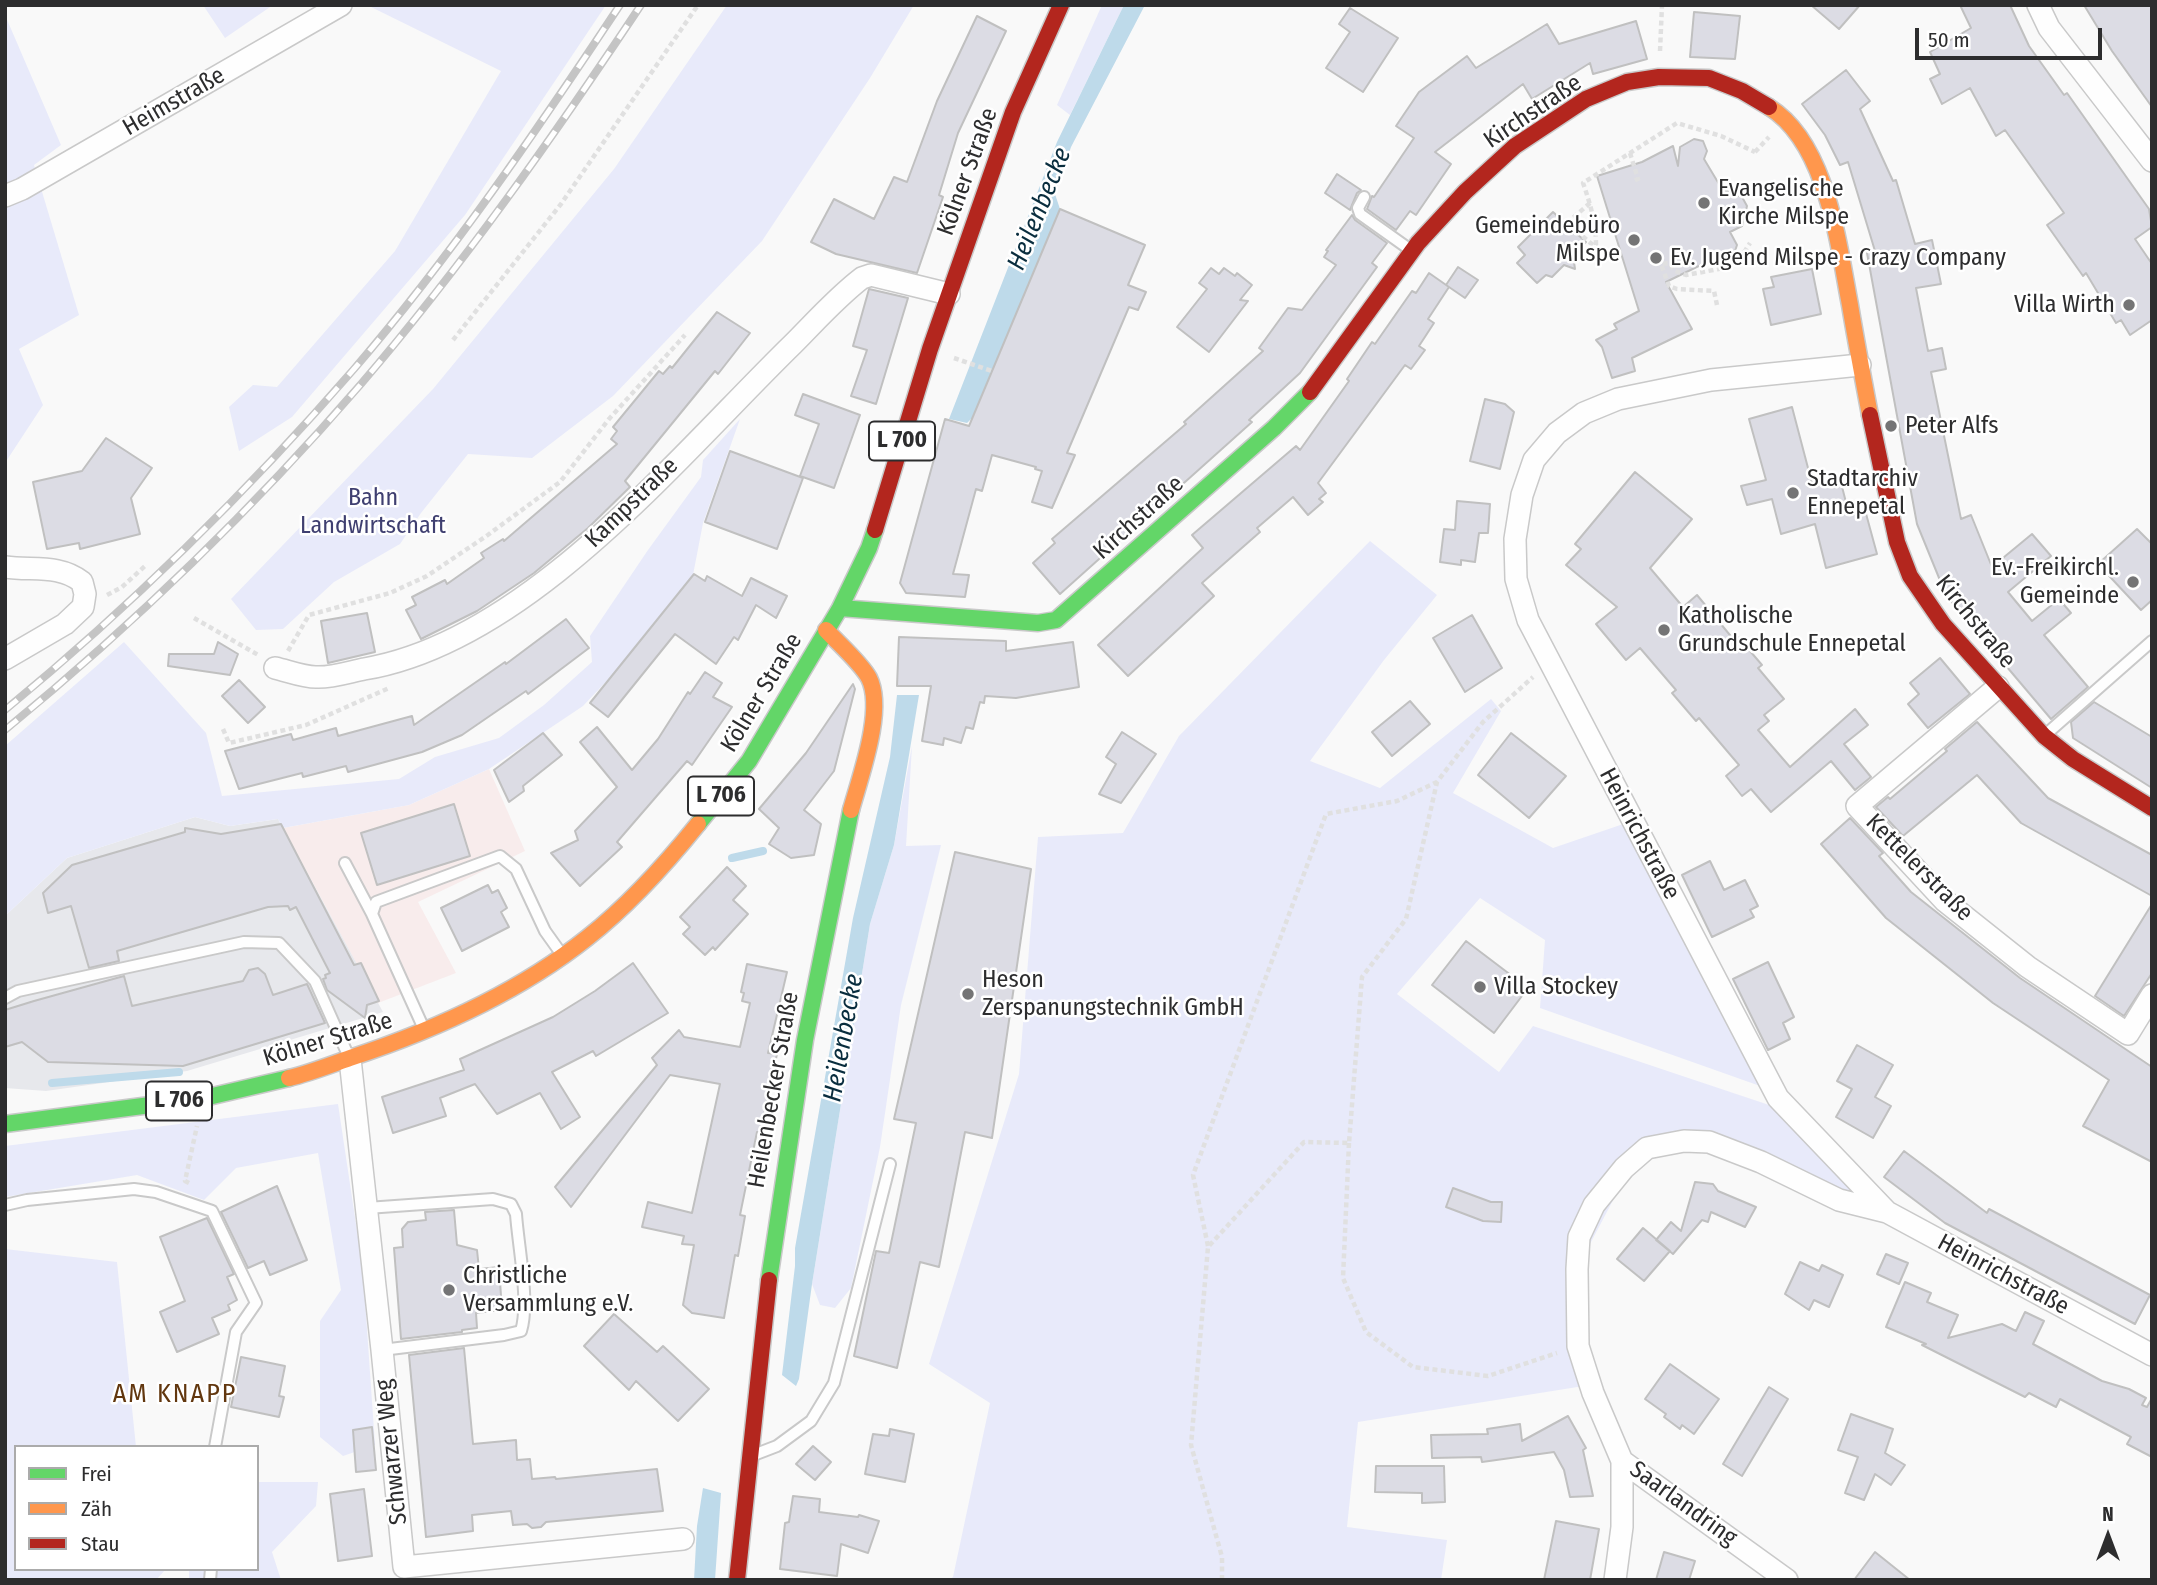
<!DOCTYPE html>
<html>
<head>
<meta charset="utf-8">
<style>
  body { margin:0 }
  #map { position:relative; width:2157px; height:1585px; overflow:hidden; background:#f9f9f9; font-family:"Fira Sans Condensed",sans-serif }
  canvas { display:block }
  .frame { position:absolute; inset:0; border:7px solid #2d2d2e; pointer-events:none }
  .legend { position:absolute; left:14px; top:1445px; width:245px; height:126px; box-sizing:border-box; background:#fff; border:2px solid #ababab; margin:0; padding:9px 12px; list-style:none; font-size:21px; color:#2d2d2e }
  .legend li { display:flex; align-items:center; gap:14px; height:35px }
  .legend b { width:35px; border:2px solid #ababab }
  .north { position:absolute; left:2073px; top:1501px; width:70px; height:70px; -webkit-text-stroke:5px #fff; paint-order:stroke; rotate:0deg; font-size:19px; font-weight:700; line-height:28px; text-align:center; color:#2d2d2e }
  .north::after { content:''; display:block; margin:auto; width:24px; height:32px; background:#2d2d2e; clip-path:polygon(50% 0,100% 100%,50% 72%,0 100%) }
  .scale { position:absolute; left:1915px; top:28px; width:187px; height:32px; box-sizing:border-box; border:4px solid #2d2d2e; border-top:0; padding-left:9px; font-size:21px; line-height:24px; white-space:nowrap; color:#2d2d2e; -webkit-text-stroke:5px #fff; paint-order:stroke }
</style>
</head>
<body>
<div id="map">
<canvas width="2157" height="1585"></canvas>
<div class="frame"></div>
<ul class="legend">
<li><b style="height:9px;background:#63d668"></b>Frei</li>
<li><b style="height:9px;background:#ff974d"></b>Zäh</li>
<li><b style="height:9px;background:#b3261e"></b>Stau</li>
</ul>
<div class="north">N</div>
<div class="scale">50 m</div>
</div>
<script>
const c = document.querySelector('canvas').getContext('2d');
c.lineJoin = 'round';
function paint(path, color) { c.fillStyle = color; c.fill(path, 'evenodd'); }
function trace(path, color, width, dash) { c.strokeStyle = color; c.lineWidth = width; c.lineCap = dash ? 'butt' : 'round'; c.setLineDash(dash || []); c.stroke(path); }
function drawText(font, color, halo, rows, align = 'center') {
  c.font = font + ' "Fira Sans Condensed",sans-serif'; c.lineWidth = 5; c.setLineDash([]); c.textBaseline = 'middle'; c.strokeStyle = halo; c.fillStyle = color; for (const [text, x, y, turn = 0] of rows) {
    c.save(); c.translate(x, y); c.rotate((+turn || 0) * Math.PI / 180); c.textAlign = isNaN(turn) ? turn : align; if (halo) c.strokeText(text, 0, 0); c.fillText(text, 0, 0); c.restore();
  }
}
paint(new Path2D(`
  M489,769L525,851L418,902L456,973L378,1003L283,828L409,805Z`), '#f8ecec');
paint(new Path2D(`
  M195,817L230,826L278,819L383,1012L187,1071L46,1091L5,1088V916L67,858Z`), '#e7e8ec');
paint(new Path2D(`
  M203,5H273L225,38Z
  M367,5H606L465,215L292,417L239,451L229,407L253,385L277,387L395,251L501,71Z
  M727,5H914L870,78L762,241L613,396L532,458L468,454L421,513L400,544L334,582L283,629L256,630L231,599L433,389L614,169Z
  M1102,5H1124L1070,115L1057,105Z
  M5,15L61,145L34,165L79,315L19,349L43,405L5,463Z
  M740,419L703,523L693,575L618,669L583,706L489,769L409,805L283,828L278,819L230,826L195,817L67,858L5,916V746L124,642L206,733L222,796L399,779L435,757L499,738L544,705L592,662L590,636L648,550L701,477L703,460Z
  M1370,541L1437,595L1384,660L1310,761L1380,788L1491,699L1501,711L1453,793L1553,848L1635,820L1777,1092L1540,1008L1545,940L1480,898L1397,994L1499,1072L1533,1026L1796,1114L1860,1182L1846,1210L1710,1150L1654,1152L1620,1187L1590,1244L1579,1306L1590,1385L1358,1422L1347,1527L1447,1540L1441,1580H949L953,1577L990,1403L929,1364L1019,1074L1038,837L1123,833L1179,736Z
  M912,746L906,846L941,845L901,1005L880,1147L851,1288L835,1308L820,1305L812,1284L870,924L894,845Z
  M338,1104L363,1271L375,1445L343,1456L320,1437V1321L341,1290L318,1153L236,1168L204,1200L137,1175L5,1197V1146Z
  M5,1249L117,1262L136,1447H16V1569H166L156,1580H5Z
  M257,1482H318L316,1506L272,1552L281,1580H189V1569H257Z`), '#e8eafa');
paint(new Path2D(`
  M1124,5H1145L1071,147L1055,194L1060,209L972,418L967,423L949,419L1057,142Z
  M897,695H919L894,845L870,924L812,1284L799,1379L796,1386L782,1375L795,1266V1248L853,918L890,757Z
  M703,1488L721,1493L715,1580H694L697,1526Z`), '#bedaea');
trace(new Path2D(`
  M732,858L763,851
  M52,1083L179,1072`), '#bedaea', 8);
const building = new Path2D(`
  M1811,5H1860L1839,29Z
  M1960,5H2010L2029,46L2064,95L2067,93L2149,209L2152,227L2135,239L2152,264V320L2130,335L2121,320L2116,323L2086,273L2083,276L2047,225L2064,213L2005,130L1996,136L1970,88L1942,104L1930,79L1940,74L1930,52L1971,28Z
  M2084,5H2152V107L2112,51Z
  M1350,8L1398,38L1363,92L1326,68L1350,32L1339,24Z
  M1694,12L1740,16L1735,59L1690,57Z
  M977,16L1006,31L958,133L939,195L943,197L917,273L836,254L811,242L834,199L874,219L894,177L907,182L937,101Z
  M1636,21L1647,59L1593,74L1590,63L1532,99L1523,84L1435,152L1451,164L1416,215L1410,211L1396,230L1367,209L1372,196L1374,197L1414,138L1396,126L1419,92L1467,56L1476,68L1547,24L1559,44Z
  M1846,70L1870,101L1860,109L1893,181L1896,180L1915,244L1932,240L1941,284L1916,288L1928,351L1942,348L1946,369L1931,372L1961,519L1971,515L1992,567L2032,534L2051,556L2008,592L2032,621L2059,599L2071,613L2044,635L2088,687L2051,719L1946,595L1917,524L1867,253L1875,251L1848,162L1840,165L1825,135L1802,104Z
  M1694,139L1703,141L1707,151L1704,159L1722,189L1742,197L1747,206L1742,226L1730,232L1737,245L1733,257L1722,263L1711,260L1666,282L1692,329L1632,358L1635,371L1612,378L1602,347L1596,340L1617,329L1614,324L1639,311L1597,176L1642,162L1673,146L1678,166L1680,147Z
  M1337,174L1361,190L1357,193L1350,210L1325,193Z
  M1060,209L1145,245L1128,285L1146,292L1138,310L1129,307L1067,453L1075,455L1052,508L1032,502L1042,471L1035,469L1036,467L992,455L982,491L976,489L953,574L969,575L965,597L906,593L900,583L945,419L969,426Z
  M1553,212L1586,242L1573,255L1575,269L1564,265L1552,277L1546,275L1537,283L1517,263L1525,255L1518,247Z
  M1352,215L1355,220L1387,243L1372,263L1377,267L1300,373L1249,420L1252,422L1060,594L1033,563L1055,543L1052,539L1186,424L1184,422L1263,351L1259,348L1288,308L1302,310L1336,265L1324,257L1328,251L1326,250Z
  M1458,267L1478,280L1465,298L1446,285Z
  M1211,268L1219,274L1224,268L1235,276L1237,273L1252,285L1240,300L1248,301L1209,352L1177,327L1207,289L1199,283Z
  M1812,269L1821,314L1771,325L1763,289L1774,287L1771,277Z
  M1429,273L1449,287L1428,319L1434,323L1419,346L1425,350L1411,369L1405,365L1318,483L1326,493L1319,499L1323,502L1308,515L1293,497L1257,528L1260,532L1202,583L1214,596L1128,676L1098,645L1203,548L1192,535L1296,446L1300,450L1349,381L1347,379L1372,342L1375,344L1412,291L1416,293Z
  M869,289L908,298L876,404L851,396L867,350L853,346Z
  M717,312L750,333L718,374L715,371L625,481L630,487L588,528L534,573L477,611L421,639L406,610L416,605L412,597L445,580L447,584L484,558L481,553L503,539L504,541L617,444L611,439L617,431L613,427L659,371L663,374L670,366L672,368Z
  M803,394L860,415L834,488L800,476L819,424L795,415Z
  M1485,399L1505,404L1514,412L1500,469L1470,461Z
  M1792,407L1813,487L1840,479L1849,514L1865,510L1877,554L1826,568L1815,524L1781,534L1772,499L1747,505L1741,486L1766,480L1749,419Z
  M106,438L152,468L131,498L140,534L80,549L79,543L47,549L33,482L82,471Z
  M730,451L803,478L777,549L705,522Z
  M1635,472L1692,519L1650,568L1683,607L1697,595L1734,640L1738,637L1762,665L1758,668L1784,699L1764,715L1769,721L1758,730L1790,767L1855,709L1868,725L1844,744L1871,777L1855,790L1831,761L1771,812L1751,789L1742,796L1726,776L1739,765L1699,718L1696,721L1672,693L1676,690L1640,648L1626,660L1596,624L1617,607L1566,565L1581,549L1575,544Z
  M1457,501L1490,504L1488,533H1479L1475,562L1461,560V565L1440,562L1444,529L1455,530Z
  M2137,529L2152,544V600L2141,610L2098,564Z
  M694,574L705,581L707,576L742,596L751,578L787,596L776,618L756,605L738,640L734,637L716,664L675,634L608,717L590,703Z
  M367,613L375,652L328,663L321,621Z
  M1472,615L1502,668L1465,692L1433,638Z
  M566,619L589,648L528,694L526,691L462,735L422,752L348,772L346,766L303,777L302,773L239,789L225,751L291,734L293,740L336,728L338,736L412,716L414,725L505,662L506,664Z
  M899,637L1006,641V651L1073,642L1079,687L1016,698L985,696L984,703L980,702L973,729L966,727L961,743L944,738L943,745L922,741L931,686H897Z
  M218,642L238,654L230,675L168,666L169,654H214Z
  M1940,658L1970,694L1928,728L1908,704L1919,694L1910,683Z
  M705,672L722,683L713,697L732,707L692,765L687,761L617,842L622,847L580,886L551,853L578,840L575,831L617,787L580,742L597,727L632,770L658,739L688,692L690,694Z
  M239,680L265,707L248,723L222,696Z
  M853,684L855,689L834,771L804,810L821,824L814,855L791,858L769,844L779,828L759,809L806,753Z
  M1410,701L1430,724L1392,756L1372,732Z
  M2094,702L2152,737V788L2073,738L2071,722Z
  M1977,722L2048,798L2152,855V896L2021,823L1977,775L1903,836L1876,807L1888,797L1890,799L1947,751L1945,749Z
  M1122,732L1156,754L1121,803L1099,794L1116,764L1106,757Z
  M543,733L562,755L523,786L524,791L509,802L494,770Z
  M1511,733L1566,776L1529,818L1478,775Z
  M454,804L470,856L377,885L361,833Z
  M1850,818L1883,853L1879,856L1911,892L2020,978L2152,1067V1162L2083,1126L2109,1080L1993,1003L1886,918L1821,844Z
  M281,824L354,965L361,963L379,1001L367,1005L365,1018L327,990L323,979L326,978L325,975L330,973L296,907L290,910L288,906L268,907L117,951L119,961L89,968L71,906L48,913L43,893L72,865L185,832V828L221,834Z
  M955,852L1031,869L992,1138L965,1132L939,1267L920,1262L897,1368L854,1356L876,1251L889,1253L916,1123L894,1119Z
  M1710,861L1724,890L1745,880L1758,906L1750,910L1754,917L1712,937L1682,875Z
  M727,867L746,886L733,900L748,914L715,950L713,947L705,955L683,934L690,927L680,917Z
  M488,885L492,893L498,890L507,908L501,912L509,927L462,951L441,908Z
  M2152,904V973L2124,1016L2095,996Z
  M1466,941L1528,988L1494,1033L1432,985Z
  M1768,962L1794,1017L1783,1023L1790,1039L1768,1050L1733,979Z
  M633,963L668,1013L596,1056L593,1051L552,1072L580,1117L561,1129L540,1093L497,1114L475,1084L440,1098L446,1116L393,1133L382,1097L464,1070L460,1059L553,1017L595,991Z
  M747,964L787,972L768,1053L777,1054L760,1133L757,1132L740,1215L745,1216L738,1256L735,1255L724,1318L692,1313L683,1305L694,1245L682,1244L684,1236L642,1227L648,1202L692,1213L720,1084L670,1075L571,1207L555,1187L657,1065L652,1058L679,1030L684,1037L740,1047L750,1003L742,1001L744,993L741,992Z
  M258,968L265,974L273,995L307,984L325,1023L183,1066L48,1062L22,1042L5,1047V1010L34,1001L124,976L132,1006L243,981L249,970Z
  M1857,1045L1893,1065L1875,1097L1891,1106L1873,1138L1836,1117L1852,1089L1837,1081Z
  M1904,1151L1987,1213L1989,1209L2150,1295L2135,1324L1945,1223L1884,1177Z
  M1695,1182L1713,1184L1718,1191L1756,1207L1745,1227L1711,1212L1708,1222L1702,1220L1673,1254L1656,1240L1671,1222L1681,1231Z
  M277,1186L307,1260L270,1275L264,1261L248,1268L221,1212Z
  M1453,1188L1491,1202H1502L1501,1222L1483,1221L1446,1207Z
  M454,1210L457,1245L477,1250L479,1269L499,1267L502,1310L476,1313L477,1328L462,1330V1332L401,1339L394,1248L403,1247L402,1229L408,1222L426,1220L425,1212Z
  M207,1218L234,1274L227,1277L237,1300L228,1305L230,1310L212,1318L219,1334L177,1352L160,1312L185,1301L160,1237Z
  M1643,1228L1670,1251L1644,1281L1617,1259Z
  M1886,1254L1908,1263L1899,1284L1877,1274Z
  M1800,1262L1819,1271L1822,1265L1843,1275L1829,1307L1814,1300L1809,1310L1785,1294Z
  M1905,1282L1931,1293L1927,1302L1958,1315L1948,1338L2002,1324L2016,1331L2025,1312L2044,1321L2033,1344L2102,1381L2129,1389L2146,1398L2142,1405L2147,1407L2152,1398V1457L2127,1444L2131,1437L2060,1399L2056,1407L2029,1393L2025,1397L1922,1345L1926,1344L1886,1327Z
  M614,1314L657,1352L663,1346L709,1389L678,1421L636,1381L629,1390L584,1346Z
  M464,1348L473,1444L516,1440L517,1460L530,1459L532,1479L555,1477L556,1479L657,1469L663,1511L546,1522L541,1527L532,1528L527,1524L513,1525L511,1511L472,1515L473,1531L426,1537L409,1355Z
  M241,1357L285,1366L279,1396L284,1397L279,1417L231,1407Z
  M1670,1364L1719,1399L1694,1434L1682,1425L1680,1429L1664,1417L1666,1414L1645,1399Z
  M1769,1387L1788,1399L1742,1476L1723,1464Z
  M1851,1414L1893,1429L1885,1453L1905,1465L1891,1485L1875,1474L1864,1500L1845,1493L1858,1457L1838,1450Z
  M1568,1416L1586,1448L1583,1450L1593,1496L1570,1497L1564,1470L1554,1452L1482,1462L1481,1457L1432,1458L1431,1435L1488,1434L1487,1429L1520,1424L1522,1441Z
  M372,1427L376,1470L356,1472L353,1430Z
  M890,1429L914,1434L905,1482L865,1474L873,1434L889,1436Z
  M813,1446L831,1462L815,1480L796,1464Z
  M1376,1466H1444L1445,1502L1422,1503V1493L1375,1492Z
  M364,1489L372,1556L338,1561L330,1494Z
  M793,1496L820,1499L819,1512L858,1517L859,1515L879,1521L868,1553L841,1544L837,1576L780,1569L785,1523L789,1522Z
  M1556,1521L1599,1529L1590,1580H1544Z
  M1664,1552L1695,1561L1689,1580H1656Z
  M1875,1552L1910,1580H1854Z`);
paint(building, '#dcdce4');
trace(building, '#c0c0c0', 2);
const lane = new Path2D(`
  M1364,197L1358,208L1360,214L1412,251
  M2044,736L2152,641
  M345,863L372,914
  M5,998L18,991L244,942L279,943L315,981L348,1055
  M424,1029L372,914L376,902L500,856L516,869L545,931L560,952
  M5,1205L27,1200L134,1189L156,1192L212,1211L256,1303L236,1332L215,1447
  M367,1208L493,1199L511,1204L516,1214C518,1245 530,1302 521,1331L504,1335L382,1350
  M751,1456L777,1446L811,1421L834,1383L890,1164
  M210,1580L211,1569`);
const street = new Path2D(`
  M2038,5L2049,28L2152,161
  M5,196L22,189L341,5
  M1860,365L1711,380L1618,399L1584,413L1557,433L1534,460L1522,495L1515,539L1516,579L1528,620L1778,1098L1887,1212L2152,1355
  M5,567C33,571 59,564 82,582L85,594L83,607L65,624L5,659
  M275,668C288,671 303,677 316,677C331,678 349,672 364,669C528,642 678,456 793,344C815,322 837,297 862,278L871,275L949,294
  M1998,687L1857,806L1945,901L2028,967L2128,1034L2152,995
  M350,1059L382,1350L404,1567L683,1539
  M1615,1580L1622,1527V1461
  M1787,1580L1622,1461L1593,1393L1578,1346L1577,1269L1579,1237L1594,1205L1624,1168L1647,1148L1684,1141L1709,1142L1761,1162L1839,1200L1887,1212`);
const fast = new Path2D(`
  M840,608L1038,623L1056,620L1274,428L1310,392
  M698,824L749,761L840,608L869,548L875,530
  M5,1124L204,1098L289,1078
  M769,1280L805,1040L851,810`);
const slow = new Path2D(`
  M1769,107C1827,143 1838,243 1850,305C1856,341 1863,378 1870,415
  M826,630C839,644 861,663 869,678C885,710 860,777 851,810
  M289,1078C310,1073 330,1065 350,1058C432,1031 519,992 587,938C629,905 665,865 698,824`);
const jam = new Path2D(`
  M1310,392L1418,243L1465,192L1515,146L1586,99L1627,82L1659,77L1709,78L1742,91L1769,107
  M1870,415L1897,542L1910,576L1943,624L2044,736L2073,759L2152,808
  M875,530L930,349L1013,112L1061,5
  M737,1580L769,1280`);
trace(lane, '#c9c9c9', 14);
trace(street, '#c9c9c9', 24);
trace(fast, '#c9c9c9', 19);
trace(slow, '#c9c9c9', 19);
trace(jam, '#c9c9c9', 19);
trace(new Path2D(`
  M1660,51L1662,5
  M1755,152L1769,137
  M1630,153L1638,179L1633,181
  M1590,203L1567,223L1594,246L1596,245C1596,223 1590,203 1583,183L1677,123L1721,136L1755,152
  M1717,305L1714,291L1677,289L1669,286L1661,264L1669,263L1675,271L1686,275L1719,269L1738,262L1750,243
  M453,340L561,204L698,5
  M954,358L992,371
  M107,595L122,587L145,566
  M194,618L260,656
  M288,651L309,615L390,593L427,576L485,537L560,482L609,419L685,335
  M223,729L229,743L306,725L389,688
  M1349,1143L1343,1278L1366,1332L1413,1367L1488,1376L1557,1353
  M189,1183L185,1181L197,1126
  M1208,1246L1193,1175L1326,814L1397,801L1437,782
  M1222,1580V1557L1191,1445L1208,1247L1304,1142L1349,1143L1362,977L1406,919L1437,782L1483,722L1533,677`), '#e0e0e0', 4.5, [5, 3.5]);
trace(lane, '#fefefe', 10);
trace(street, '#fefefe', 21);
trace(fast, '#63d668', 16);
trace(slow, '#ff974d', 16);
trace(jam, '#b3261e', 16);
const rail = new Path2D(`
  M5,710C130,607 248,491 354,369C452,255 537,130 620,5
  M5,730C133,625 253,509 361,384C463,265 554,136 641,5`);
trace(rail, '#c4c4c4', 8);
trace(rail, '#fff', 5, [16]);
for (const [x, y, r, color] of [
  [1704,203,7,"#747475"],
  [1634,240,7,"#747475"],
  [1656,258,7,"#747475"],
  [2129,305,7,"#747475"],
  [1891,426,7,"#747475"],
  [1793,493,7,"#747475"],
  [2133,582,7,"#747475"],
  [1664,630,7,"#747475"],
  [1480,987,7,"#747475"],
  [968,994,7,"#747475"],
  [449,1290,7,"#747475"]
]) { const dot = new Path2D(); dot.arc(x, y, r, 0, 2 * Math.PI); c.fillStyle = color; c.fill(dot); trace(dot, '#fff', 2.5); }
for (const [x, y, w] of [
  [902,441,66],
  [721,796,66],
  [179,1101,66]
]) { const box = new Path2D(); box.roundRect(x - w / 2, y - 19.5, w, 39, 5); c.fillStyle = '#fff'; c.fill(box); trace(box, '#2d2d2e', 2); }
drawText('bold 23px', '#2d2d2e', null, [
  ["L 700",902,441],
  ["L 706",721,796],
  ["L 706",179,1101]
]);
drawText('24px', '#2d2d2e', '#fff', [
  ["Heimstraße",174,102,-30],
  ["Kirchstraße",1533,112,-34],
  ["Kölner Straße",968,172,-70],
  ["Kampstraße",632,503,-44],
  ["Kirchstraße",1139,518,-42],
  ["Kirchstraße",1975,622,51],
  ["Kölner Straße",762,693,-59],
  ["Heinrichstraße",1639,834,62],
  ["Kettelerstraße",1919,868,45],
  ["Kölner Straße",328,1040,-17],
  ["Heilenbecker Straße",774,1090,-80],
  ["Heinrichstraße",2003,1275,28],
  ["Schwarzer Weg",392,1452,-96],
  ["Saarlandring",1683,1504,36]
]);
drawText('24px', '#2d2d2e', '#fff', [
  ["Evangelische",1718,189],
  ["Kirche Milspe",1718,217],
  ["Gemeindebüro",1620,226,"right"],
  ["Milspe",1620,254,"right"],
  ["Ev. Jugend Milspe - Crazy Company",1670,258],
  ["Villa Wirth",2115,305,"right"],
  ["Peter Alfs",1905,426],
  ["Stadtarchiv",1807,479],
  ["Ennepetal",1807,507],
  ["Ev.-Freikirchl.",2119,568,"right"],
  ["Gemeinde",2119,596,"right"],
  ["Katholische",1678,616],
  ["Grundschule Ennepetal",1678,644],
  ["Heson",982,980],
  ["Zerspanungstechnik GmbH",982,1008],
  ["Villa Stockey",1494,987],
  ["Christliche",463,1276],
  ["Versammlung e.V.",463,1304]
], 'left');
drawText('24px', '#3f3f70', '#fff', [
  ["Bahn",373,498],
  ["Landwirtschaft",373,526]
]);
drawText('italic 26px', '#092d3e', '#fff', [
  ["Heilenbecke",1040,209,-68],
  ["Heilenbecke",844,1038,-80]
]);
c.letterSpacing = '2px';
drawText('26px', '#62370f', '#fff', [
  ["AM KNAPP",175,1395]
]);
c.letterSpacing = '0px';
</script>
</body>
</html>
